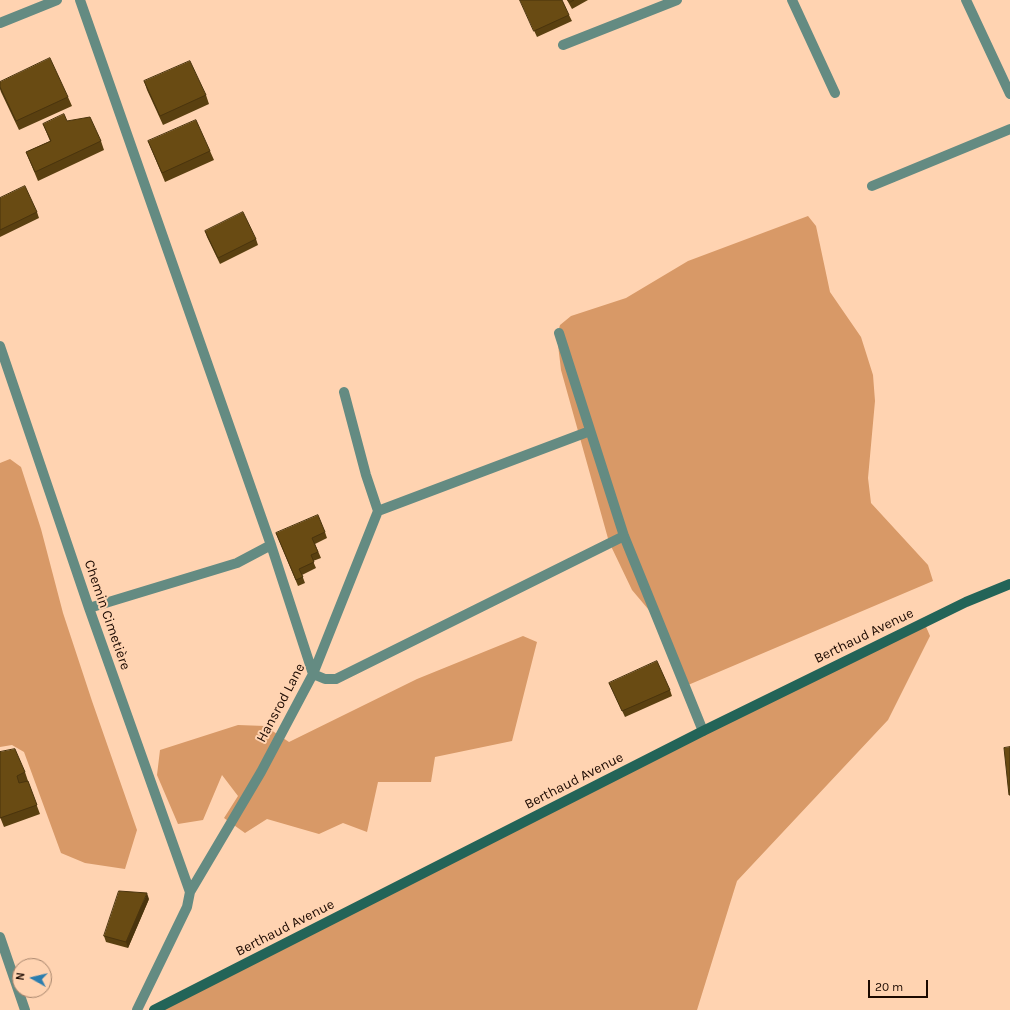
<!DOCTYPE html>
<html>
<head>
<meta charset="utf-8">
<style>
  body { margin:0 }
  #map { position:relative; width:1010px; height:1010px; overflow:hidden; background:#ffd3b1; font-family:Karla,sans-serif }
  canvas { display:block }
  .north { position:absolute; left:12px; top:958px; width:40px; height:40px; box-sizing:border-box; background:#ffd3b1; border:1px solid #a4826a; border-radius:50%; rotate:278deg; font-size:11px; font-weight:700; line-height:16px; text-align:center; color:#1b0900 }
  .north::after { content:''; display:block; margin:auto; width:14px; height:18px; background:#2b7dae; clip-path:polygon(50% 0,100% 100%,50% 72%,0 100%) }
  .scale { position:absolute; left:868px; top:980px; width:60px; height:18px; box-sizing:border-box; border:2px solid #1b0900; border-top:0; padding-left:5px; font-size:12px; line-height:14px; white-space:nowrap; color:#1b0900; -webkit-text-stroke:3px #ffd3b1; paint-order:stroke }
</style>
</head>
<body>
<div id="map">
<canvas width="1010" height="1010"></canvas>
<div class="north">N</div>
<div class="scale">20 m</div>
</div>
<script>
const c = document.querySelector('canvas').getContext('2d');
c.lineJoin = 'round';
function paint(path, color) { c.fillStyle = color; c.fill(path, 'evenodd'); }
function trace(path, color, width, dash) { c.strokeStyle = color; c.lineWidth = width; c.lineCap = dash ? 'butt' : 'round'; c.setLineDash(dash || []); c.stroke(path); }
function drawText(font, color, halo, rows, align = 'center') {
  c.font = font + ' Karla,sans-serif'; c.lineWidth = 4; c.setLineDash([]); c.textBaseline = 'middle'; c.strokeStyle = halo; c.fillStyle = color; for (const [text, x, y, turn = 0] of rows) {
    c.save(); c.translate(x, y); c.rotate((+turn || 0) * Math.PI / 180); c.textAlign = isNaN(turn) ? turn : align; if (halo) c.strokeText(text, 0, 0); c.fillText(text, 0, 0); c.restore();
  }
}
paint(new Path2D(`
  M808,216L816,226L830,292L861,337L873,375L875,401L868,478L871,503L928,565L933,581L681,688L659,622L632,590L609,542L561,370L557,336L560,325L571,316L626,298L688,261Z
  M10,459L21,467L41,529L63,613L92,701L137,830L125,869L85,863L61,853L24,752L12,745L0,747V463Z
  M924,622L930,636L888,720L737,881L697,1010H156Z
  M523,636L537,642L512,741L435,757L431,782H378L367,832L343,823L319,834L267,819L245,833L224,818L238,796L222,775L203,820L178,824L157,775L160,750L238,725L265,726L289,742L417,679Z`), '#d89967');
trace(new Path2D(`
  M80,0L271,545L237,563L89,608
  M792,0L835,93
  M966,0L1010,94
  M0,23L57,0
  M563,45L677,0
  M872,186L1010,129
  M559,333L624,536L703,731
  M0,346L89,608L190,892
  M378,511L590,431
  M271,545L313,674L325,679H336L624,536
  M0,937L25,1010
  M137,1010L187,907L190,892L261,772L313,674L378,511L366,475L344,392`), '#648b82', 10);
trace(new Path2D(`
  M154,1010L703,731L966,602L1010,584`), '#236458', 10);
paint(new Path2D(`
  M520,0L569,15L572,21L537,37Z
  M567,0H588L572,9Z
  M144,81L206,95L209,104L163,125L147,90Z
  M0,82L68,97L72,106L19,130L1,92L0,89Z
  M67,121L101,141L104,150L38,181L26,152L50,141L43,124Z
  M148,141L210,151L214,160L165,182Z
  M0,198L37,212L39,218L0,237Z
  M205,231L256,239L258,245L220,264L207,237Z
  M325,532L327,538L315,544L321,558L313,561L316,568L302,575L305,583L298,586L276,533Z
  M609,683L670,690L672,696L625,717Z
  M0,752L25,772L28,781V782L40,814L4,827L0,817Z
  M149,899L128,948L106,942L104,936Z`), '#5a4010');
paint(new Path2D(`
  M147,893L149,899L128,948L126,942Z`), '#4a340d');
const building = new Path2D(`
  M520,0H562L569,15L534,31Z
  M568,0H574L570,2Z
  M50,58L68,97L16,121L0,87V82Z
  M190,61L206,95L160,116L144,81Z
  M64,114L67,121L90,117L101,141L35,172L26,152L51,141L43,124Z
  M196,120L210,151L162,173L148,141Z
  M25,186L37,212L0,230V198Z
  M243,212L256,239L218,258L205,231Z
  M318,515L325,532L312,538L318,552L311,555L314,562L299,569L303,577L296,580L276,533Z
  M657,661L670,690L622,711L609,683Z
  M1010,747V795H1009L1004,748Z
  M15,749L25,772L17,776L19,783L28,781L37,805L0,818V752Z
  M119,891L147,893L126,942L104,936Z`);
paint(building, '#694b13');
trace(building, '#4a340d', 1);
drawText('14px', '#1b0900', '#ffd3b1', [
  ["Chemin Cimetière",107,615,71],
  ["Berthaud Avenue",864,636,-26],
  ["Hansrod Lane",281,703,-62],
  ["Berthaud Avenue",574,781,-27],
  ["Berthaud Avenue",285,928,-27]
]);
</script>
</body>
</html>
